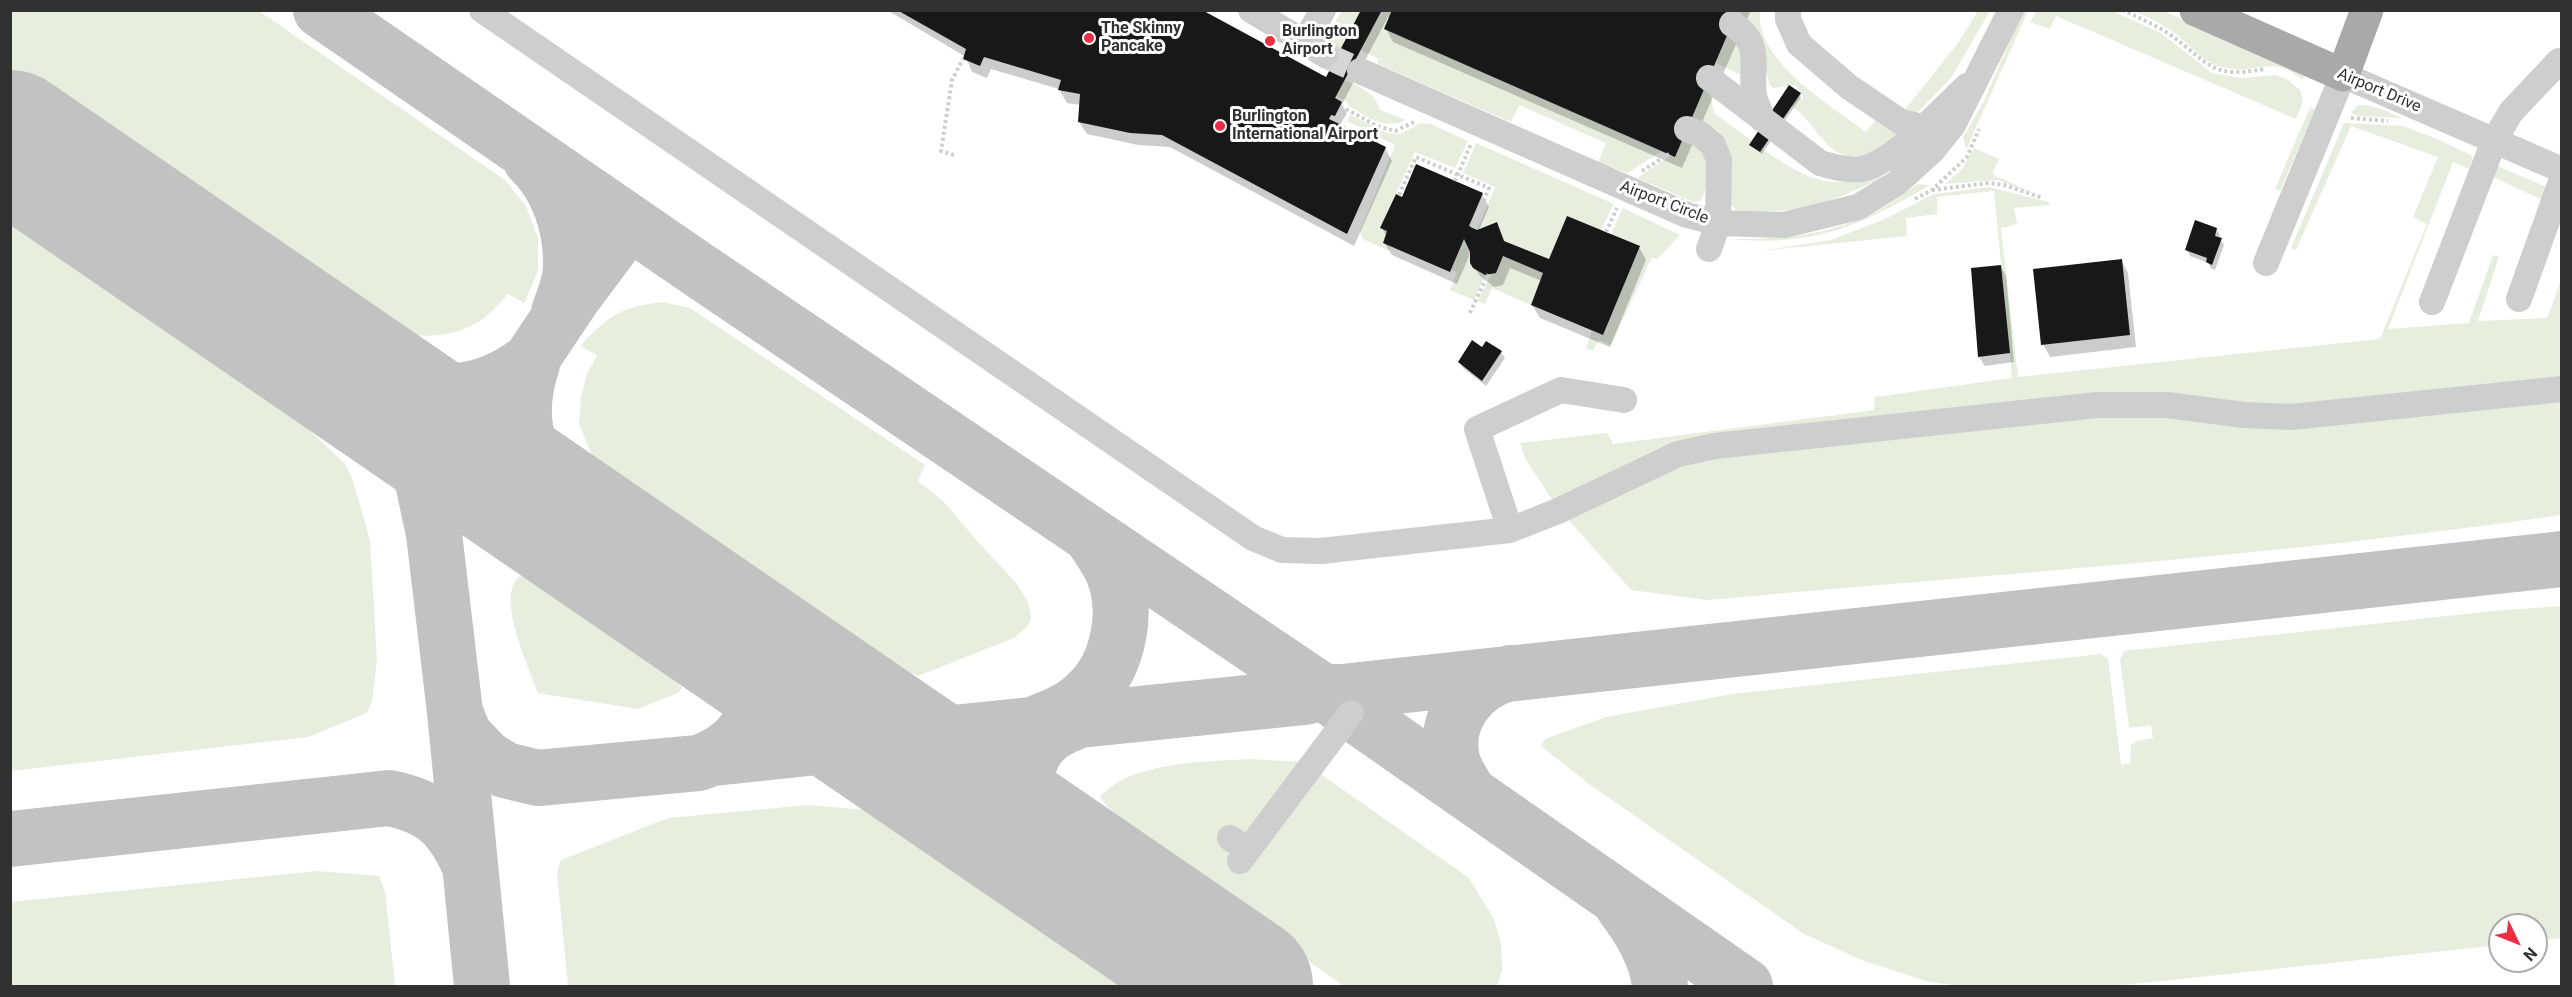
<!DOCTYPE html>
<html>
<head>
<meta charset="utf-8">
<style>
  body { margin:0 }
  #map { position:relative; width:2572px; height:997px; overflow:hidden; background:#fff; font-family:Roboto,sans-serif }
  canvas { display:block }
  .frame { position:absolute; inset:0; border:12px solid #313131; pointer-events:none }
  .north { position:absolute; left:2488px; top:913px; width:60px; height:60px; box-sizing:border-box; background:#fff; border:2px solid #adadad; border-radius:50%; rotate:133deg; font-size:16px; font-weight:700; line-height:24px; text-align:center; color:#313131 }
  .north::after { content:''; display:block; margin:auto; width:21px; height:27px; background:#ed2d41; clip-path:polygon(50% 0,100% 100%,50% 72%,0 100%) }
</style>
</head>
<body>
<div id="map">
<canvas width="2572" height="997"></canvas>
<div class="frame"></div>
<div class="north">N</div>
</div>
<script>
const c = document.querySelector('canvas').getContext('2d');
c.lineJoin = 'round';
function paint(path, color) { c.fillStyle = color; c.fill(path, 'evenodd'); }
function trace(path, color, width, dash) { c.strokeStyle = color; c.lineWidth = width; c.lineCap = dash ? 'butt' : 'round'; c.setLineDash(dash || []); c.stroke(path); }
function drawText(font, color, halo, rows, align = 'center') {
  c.font = font + ' Roboto,sans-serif'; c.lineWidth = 6; c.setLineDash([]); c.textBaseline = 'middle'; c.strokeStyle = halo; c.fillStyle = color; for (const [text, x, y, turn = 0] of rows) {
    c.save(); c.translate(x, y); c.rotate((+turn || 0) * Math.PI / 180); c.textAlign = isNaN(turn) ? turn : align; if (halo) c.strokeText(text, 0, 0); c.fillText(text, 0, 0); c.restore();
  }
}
paint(new Path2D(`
  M10,11H259L505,180L526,206L538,238V271L524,303L508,294C501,301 496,308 489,314C459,340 417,340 383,328L11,74Z
  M1342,11H1392L1385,29L1662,151L1627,173L1598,162L1606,143L1519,105L1511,122L1377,64L1379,59L1350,45L1347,51L1327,42L1328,34Z
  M1738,11H1760C1755,61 1830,105 1866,132L1880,114L1901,132C1881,151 1851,169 1827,144C1814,131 1807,116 1792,106L1798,97L1802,99L1803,96L1796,85L1773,88L1770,85L1754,26Z
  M1978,11H1990L1951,78L1913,117L1903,112L1958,43Z
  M2023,11H2028L1966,150L1963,137L1984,101Z
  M2037,11H2112L2161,33L2212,73L2242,78L2276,75L2288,80L2300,90L2303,101L2296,119L2056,16L2050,29L2030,22Z
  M2132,11H2163L2300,69L2305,76L2302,79C2269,53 2256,76 2222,67C2204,63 2191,46 2177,35C2163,24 2149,17 2132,11Z
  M1728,34L1743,47L1741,75L1716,63Z
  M1339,78C1357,86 1374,90 1380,110L1406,120C1384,131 1365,116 1346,104L1348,102L1331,93Z
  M1705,87L1710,92L1714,113L1752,141L1750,145L1760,152L1762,149C1808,179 1825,191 1881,175L1882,178C1830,203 1794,216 1736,210L1727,200C1730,162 1738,129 1691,118Z
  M2358,105C2374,105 2387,111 2402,118L2358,116L2351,113Z
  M2310,107L2315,109L2280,191L2275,189Z
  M1350,115L1387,133L1400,134L1421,123L1431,124L1468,141L1455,168L1415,152L1380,228L1387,231L1383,242L1391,247L1389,251L1363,239L1360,231L1395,145L1347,121Z
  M2344,123L2403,126L2437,139L2473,156L2469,169L2453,162L2388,329L2469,323L2493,255L2499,257L2478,321L2547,318L2561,280V382L2287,410L2185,401L1746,434L1553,501L1525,458L1520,443L1607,433L1613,444L1874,410L1875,397L2012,378L1994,191L1937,197V214L1906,218L1907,236L1759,251L1831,240L1885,219L1934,194L1989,187L2048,202L2050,205L2014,208L2017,224L2001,228L2018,377L2380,339L2427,224L2413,217L2438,157L2351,126L2296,250L2291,248Z
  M1683,139C1688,141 1695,143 1700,147C1712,157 1708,190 1700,201L1694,202L1637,178L1672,155Z
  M1476,143L1614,204L1601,230L1549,259L1504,241L1497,222L1477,230L1495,187L1463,173Z
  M1974,148L1999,159L1992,174L2043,198L1998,180L1945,184L1963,168Z
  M2495,165L2561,193V209L2491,176Z
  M1917,184L1930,185C1858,227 1814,247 1729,239C1800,240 1861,231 1917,184Z
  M1623,208L1680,235L1657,259L1652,257L1611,345L1599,340L1593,351L1586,348L1592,331L1603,335L1639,246L1611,234Z
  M11,211L219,357L299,420L346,465L353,481L370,540L377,660L372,701L367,713L308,737L11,771Z
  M1464,239C1472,258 1466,264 1485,275L1474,300L1450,290L1457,272L1451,269Z
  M1503,256L1543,273L1531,305L1492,288L1485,304L1478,301L1491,274L1496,273Z
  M663,302L690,308L925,465L918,481L944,502L979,543L1017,584L1028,602L1031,619L1027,627L1014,638L918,676L849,644L623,493L598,470L579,424L581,397L587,374L597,355L580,346C610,315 620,307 663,302Z
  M2561,397V515C2279,556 1992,574 1708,600L1631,590L1567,518L1687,460L2025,419Z
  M535,570L573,589L643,637L682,688L678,693L638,709L538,693C529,667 496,599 518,578C522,574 531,572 535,570Z
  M2561,606V938L2536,941V925H2500V945L2115,986H1960L1929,982L1864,961L1804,934L1589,784L1541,746L1545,739L1606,717L1732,694L2101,654L2108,659L2121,765L2130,763L2131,745L2137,741L2153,738L2151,725L2129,728L2120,660L2124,651L2493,611Z
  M1249,759L1302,762L1237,851L1313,776L1322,775L1469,878L1494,919L1501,943L1502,970L1497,986H1344L1140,845L1100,797C1131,761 1205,762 1249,759Z
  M809,805L879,811L940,842L1155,986H568L557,873L561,860L668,818Z
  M317,871L379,876L385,891L395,986H11V902Z`), '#e7eede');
paint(new Path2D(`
  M887,10H1202L1330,82L1363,10H1751L1682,168L1393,42L1386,29L1390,18L1388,17L1342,104L1347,113L1340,125L1385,148L1392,161L1354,246L1170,147L1138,145L1087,134L1079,122L1081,105L1067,103L1059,89L991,69L987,78L972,72L966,57Z
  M1800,94L1801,97L1762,154L1753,147L1751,145Z
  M1482,195L1489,207L1479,230L1496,224L1506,244L1550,261L1639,247L1646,260L1610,347L1540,318L1532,305L1542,281L1510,268L1503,285L1494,287L1479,275L1471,262V252L1457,284L1392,255L1384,242L1387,237L1382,228L1402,198Z
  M2216,229L2220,235L2219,238L2224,245L2215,270L2211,268L2208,263L2190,256L2187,250Z
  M2121,260L2128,273L2136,347L2050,357L2043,344Z
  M2001,267L2006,276L2014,362L1985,366L1979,357Z
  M1486,343L1501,352L1505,358L1486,386L1463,368L1460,362L1482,349Z`), '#0003');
trace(new Path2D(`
  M321,10L693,266L1323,692L1745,986
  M531,160C559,186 572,229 571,267C571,282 564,298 559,312
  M326,357C400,386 461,415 531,360
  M532,364C506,441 545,478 588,537L591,532
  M334,366L402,441L422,478L434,534
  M455,712L464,735L486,758L505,770L538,778L698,763C739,750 772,710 753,666C749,657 744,649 739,641
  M1042,721C1059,715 1076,707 1089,693C1119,664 1129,611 1113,572C1108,560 1099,548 1092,537
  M864,742L1305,697L1323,692H1342L2562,559
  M714,758L864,742L898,750
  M1469,793C1463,783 1455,772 1452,760C1443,718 1471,683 1510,673
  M10,839L389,798C434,807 452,825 470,866
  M1070,867C1057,854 1038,839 1031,822C1020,795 1024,755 1048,736C1057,729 1069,724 1080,720
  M1623,906C1641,930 1657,956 1660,986
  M482,986L455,712L434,534L435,520L446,487L573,297L629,222`), '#c2c2c2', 56);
trace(new Path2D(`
  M10,140L1243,986`), '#c2c2c2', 140);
paint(new Path2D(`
  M897,10H1202L1326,77L1361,10H1382L1335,98L1342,102L1335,116L1331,115L1329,119L1386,147L1347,234L1162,135L1130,133L1078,122L1080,94L1058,90L1061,80L984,57L980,66L963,59L966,49Z
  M1392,10H1738L1675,157L1384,29Z
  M1789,85L1801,93L1760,152L1749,145Z
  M1416,164L1483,193L1469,226L1477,230L1497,222L1504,241L1549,259L1567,216L1640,246L1603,335L1531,305L1543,273L1503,256L1496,273L1485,275L1473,268L1470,263V252L1464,239L1450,272L1383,243L1387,231L1380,228L1396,194L1402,197Z
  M2195,220L2217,228L2215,236L2222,238L2212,265L2206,262L2207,258L2185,250Z
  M2122,259L2130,335L2041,345L2033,269Z
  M2001,265L2010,353L1978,357L1971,268Z
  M1472,340L1482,347L1486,341L1502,351L1482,381L1458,362Z`), '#181818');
trace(new Path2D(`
  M1325,55L1360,71`), '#d6d6d6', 26, [26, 13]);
trace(new Path2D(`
  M2122,10C2140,18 2156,25 2172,36C2210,64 2212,79 2264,69
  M1346,109L1377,126L1395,131L1416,121
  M2351,118L2388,121
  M954,155L941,151L952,80L963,59
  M1642,171L1669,154
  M1455,181L1471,144
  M1932,190L1989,183L2004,185L2043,198
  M1399,195L1416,157L1489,188L1473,228
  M1915,199L1932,190L1967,157L1979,129
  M1606,232L1617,208
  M1470,313L1488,274`), '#cecece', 4, [3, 3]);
trace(new Path2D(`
  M482,10L1253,538L1282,550L1321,551L1510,530L1558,511L1678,454L1715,446L2097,405H2167L2244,415L2291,417L2562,389
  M1251,10L1325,55
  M1788,10V19L1799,44L1849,87L1901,122L1922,127
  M1732,24C1764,44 1750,66 1754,96C1756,103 1760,111 1762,119
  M1304,43L1323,10
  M1360,71L1687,215L1718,223L1784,225L1858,207L1897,183L1932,151L1953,125L2011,10
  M1709,78L1820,163C1833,167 1848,171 1861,169C1892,165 1943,108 1967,86
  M1687,129L1700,134L1713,145L1719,160L1718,223L1709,249
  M2266,263L2343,75L2562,170
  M2519,299L2562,179
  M2432,302L2494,141L2511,112L2559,61L2562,63
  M1510,530L1477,429L1561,390L1624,400
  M1230,838L1248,850
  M1240,861L1351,713`), '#cecece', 26);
trace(new Path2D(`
  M2196,10L2343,75L2367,10`), '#a9a9a9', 33);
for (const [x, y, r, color] of [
  [1089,38,6,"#ed2d41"],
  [1270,41,6,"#ed2d41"],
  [1220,126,6,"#ed2d41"]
]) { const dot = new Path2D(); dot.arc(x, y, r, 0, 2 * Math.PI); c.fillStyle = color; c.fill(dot); trace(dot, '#fff', 2); }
drawText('bold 16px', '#313131', '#fff', [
  ["The Skinny",1101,29],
  ["Pancake",1101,47],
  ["Burlington",1282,32],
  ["Airport",1282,50],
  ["Burlington",1232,117],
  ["International Airport",1232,135]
], 'left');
drawText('16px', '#313131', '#fff', [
  ["Airport Drive",2379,91,23],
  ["Airport Circle",1664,203,21]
]);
</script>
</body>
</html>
